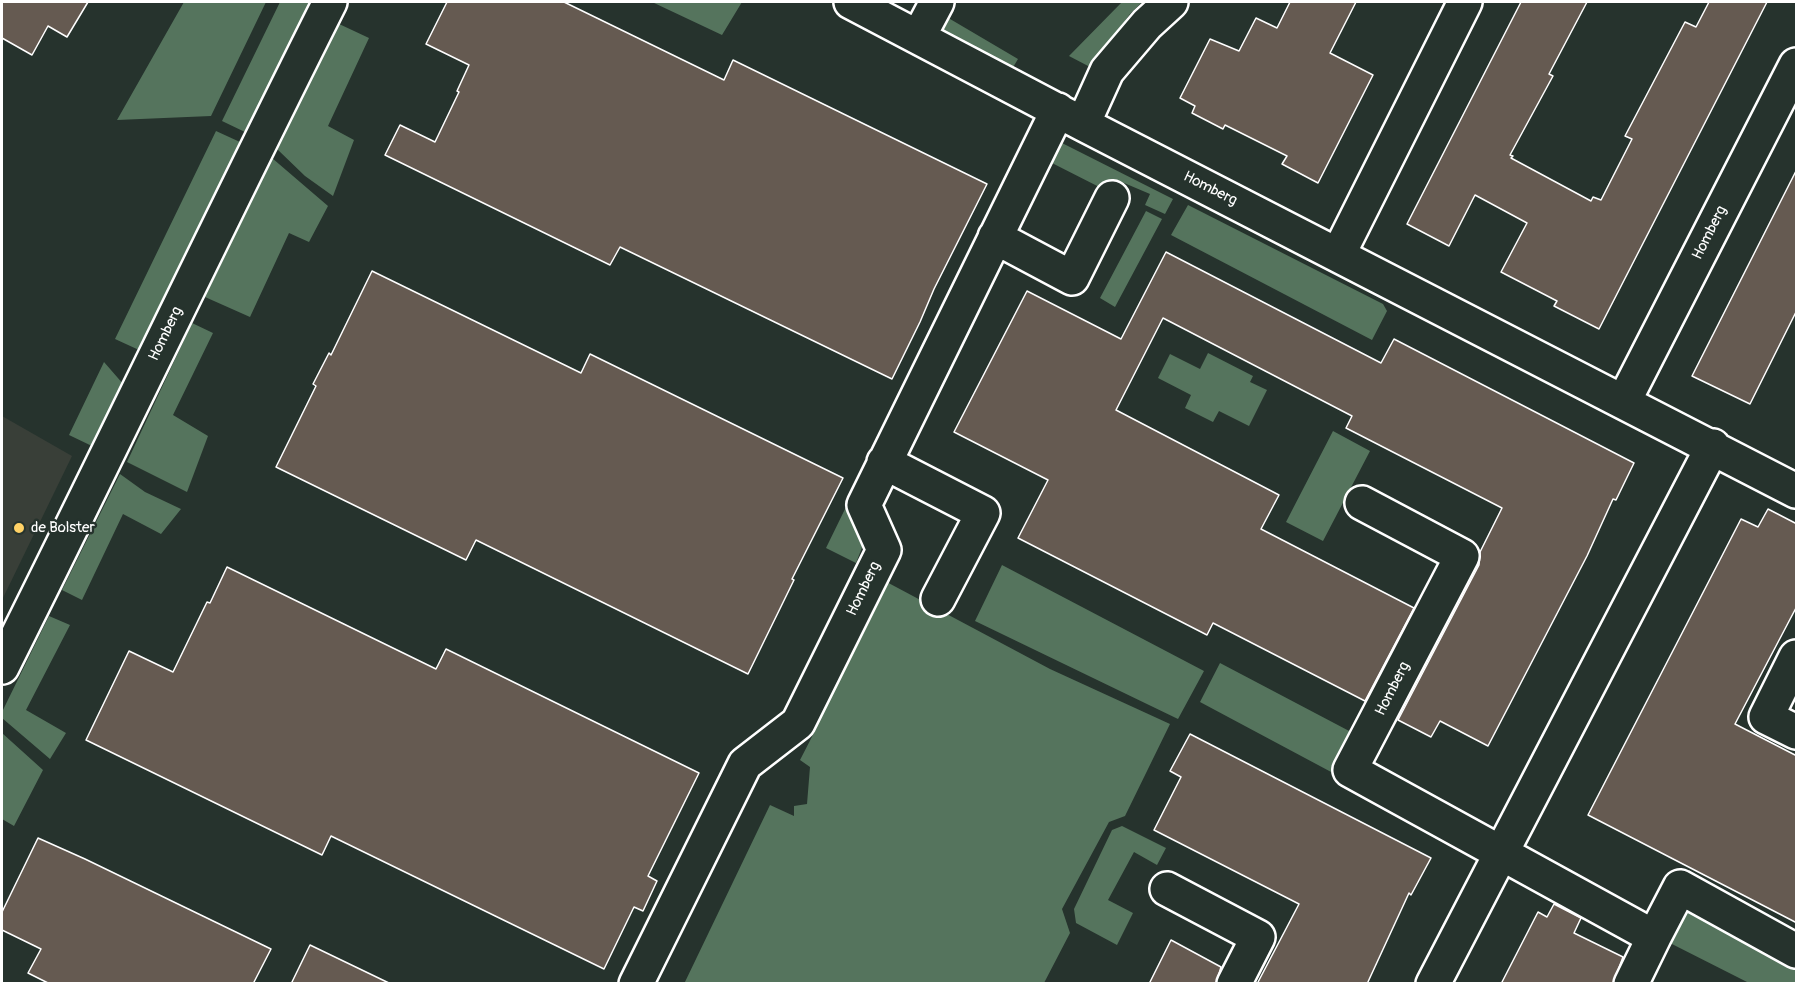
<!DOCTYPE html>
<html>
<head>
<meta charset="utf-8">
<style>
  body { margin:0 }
  #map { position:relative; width:1798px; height:985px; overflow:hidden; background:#26332d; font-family:Pangolin,sans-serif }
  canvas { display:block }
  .frame { position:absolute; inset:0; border:3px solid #fff; pointer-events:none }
</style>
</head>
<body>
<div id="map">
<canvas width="1798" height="985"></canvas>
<div class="frame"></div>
</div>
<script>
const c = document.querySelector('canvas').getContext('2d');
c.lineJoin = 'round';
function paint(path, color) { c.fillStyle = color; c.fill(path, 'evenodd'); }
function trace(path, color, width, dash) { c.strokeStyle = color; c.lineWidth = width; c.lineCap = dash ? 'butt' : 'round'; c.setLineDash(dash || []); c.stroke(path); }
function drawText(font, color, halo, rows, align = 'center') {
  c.font = font + ' Pangolin,sans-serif'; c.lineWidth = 5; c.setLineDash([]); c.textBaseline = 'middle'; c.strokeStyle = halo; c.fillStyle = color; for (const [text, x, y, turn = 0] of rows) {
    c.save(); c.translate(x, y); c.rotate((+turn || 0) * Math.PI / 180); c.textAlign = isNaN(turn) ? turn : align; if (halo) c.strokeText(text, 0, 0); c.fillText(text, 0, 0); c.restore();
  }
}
paint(new Path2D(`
  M2,416L72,456L2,600Z`), '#393f38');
paint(new Path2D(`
  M184,2H266L211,116L117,120Z
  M280,2H312L247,133L222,121Z
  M652,2H742L722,35Z
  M1122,2H1142L1130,14L1090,67L1069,56Z
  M945,16L1018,59L1012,69L938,31Z
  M337,23L369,38L328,126L354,140L333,196L305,176L277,149Z
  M216,131L240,142L139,350L115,339Z
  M1060,142L1173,199L1165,214L1145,205L1150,194L1117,180L1111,193L1050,162Z
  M272,158L328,206L309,242L289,233L250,317L205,297Z
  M1188,205L1383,304L1387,311L1372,340L1171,235Z
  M1146,211L1162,219L1115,307L1100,298Z
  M192,323L213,333L173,415L208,436L187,492L127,462Z
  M1208,353L1253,376L1250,382L1267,390L1249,426L1219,411L1213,422L1185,408L1191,395L1158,378L1170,354L1200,369Z
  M104,362L124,385L94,447L69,435Z
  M1333,431L1370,451L1323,541L1286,522Z
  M120,474L145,492L181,509L161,534L123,514L82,600L62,590Z
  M846,507L863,545L856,563L826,548Z
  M1002,565L1204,671L1178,719L975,621Z
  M881,579L1050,669L1170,724L1125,816L1109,822L1062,909L1070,933L1044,983L684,984L770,805L794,816V806L807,804L810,767L800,760L817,727L812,723Z
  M49,616L70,625L26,710L66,733L50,759L2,718V712Z
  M1220,663L1353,733L1333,773L1200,702Z
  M2,733L43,770L14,826L2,819Z
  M1122,826L1166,848L1157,865L1134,852L1108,900L1133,913L1117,945L1076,923L1074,909L1112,830Z
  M1682,906L1796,966V983H1749L1666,941Z`), '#55745d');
const building = new Path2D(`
  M2,2H88L67,37L48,26L32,55L2,38Z
  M447,2H564L724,80L733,60L987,184L934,289L920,322L892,379L620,247L610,265L385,155L400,125L435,142L459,92L457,91L469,65L426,44Z
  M1290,2H1356L1330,53L1373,75L1318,183L1282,164L1287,156L1225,125L1223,129L1192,113L1195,106L1180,98L1210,39L1239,51L1256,18L1277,28Z
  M1521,2H1587L1549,74L1553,76L1510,155L1513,156L1511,158L1591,201L1593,197L1601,200L1632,139L1625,136L1685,22L1696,27L1709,2H1767L1599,329L1554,306L1557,301L1501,272L1527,223L1475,195L1449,246L1407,224Z
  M1797,169V310L1750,404L1692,376Z
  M1166,252L1381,363L1394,339L1634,463L1616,500L1613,499L1587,556L1488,746L1440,721L1431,737L1398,720L1479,565L1480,552L1502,508L1346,428L1352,416L1163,318L1116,410L1279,495L1261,529L1414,608L1365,701L1213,623L1207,635L1018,538L1048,480L954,432L1027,291L1121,339Z
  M372,271L581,373L590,354L843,478L792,579L794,580L748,674L476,540L466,560L276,467L316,386L313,384L329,353L331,355Z
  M1768,509L1797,524V606L1735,724L1797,756V923L1588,815L1741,519L1758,527Z
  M227,567L436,669L446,649L699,773L648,876L657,881L643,911L634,907L604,969L331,836L322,855L86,740L129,651L173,672L207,602L210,603Z
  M1190,734L1431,858L1411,895L1409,893L1367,984H1257L1299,904L1154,830L1181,777L1170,771Z
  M38,838L85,859L271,949L253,984H50L28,973L41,949L2,930V912Z
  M1554,904L1581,918L1574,933L1623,957L1613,984H1501L1538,912L1547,917Z
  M1171,940L1221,967L1216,984H1149Z
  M310,945L391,984H291Z`);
paint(building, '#655a51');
trace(building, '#fff', 1.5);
const minor = new Path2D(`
  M851,2L1083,124L1796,491
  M919,36L937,2
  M1083,124L1107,71L1147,24L1171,2
  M995,237L1072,278L1112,198
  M1338,255L1465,2
  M1624,401L1796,65
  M884,462L983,513L938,599
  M1362,503L1462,556L1350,770L1654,937L1680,887L1796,951
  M1796,657L1766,717L1796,732
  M2,667C113,446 219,222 330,2
  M1167,889L1258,937L1234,984
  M636,984L745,764L798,723L884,550L864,505L1058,110
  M1433,984L1713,446
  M1631,984L1654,937`);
trace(minor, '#fff', 38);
trace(minor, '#26332d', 33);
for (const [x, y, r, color] of [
  [19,528,6,"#ffd166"]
]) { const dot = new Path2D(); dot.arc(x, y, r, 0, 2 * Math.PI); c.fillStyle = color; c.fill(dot); trace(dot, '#26332d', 2); }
drawText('15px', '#fff', '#26332d', [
  ["Homberg",1210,189,27],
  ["Homberg",1710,233,-63],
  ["Homberg",166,334,-64],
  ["Homberg",864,589,-64],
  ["Homberg",1393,689,-63]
]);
drawText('15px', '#fff', '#26332d', [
  ["de Bolster",31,528]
], 'left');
</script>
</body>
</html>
